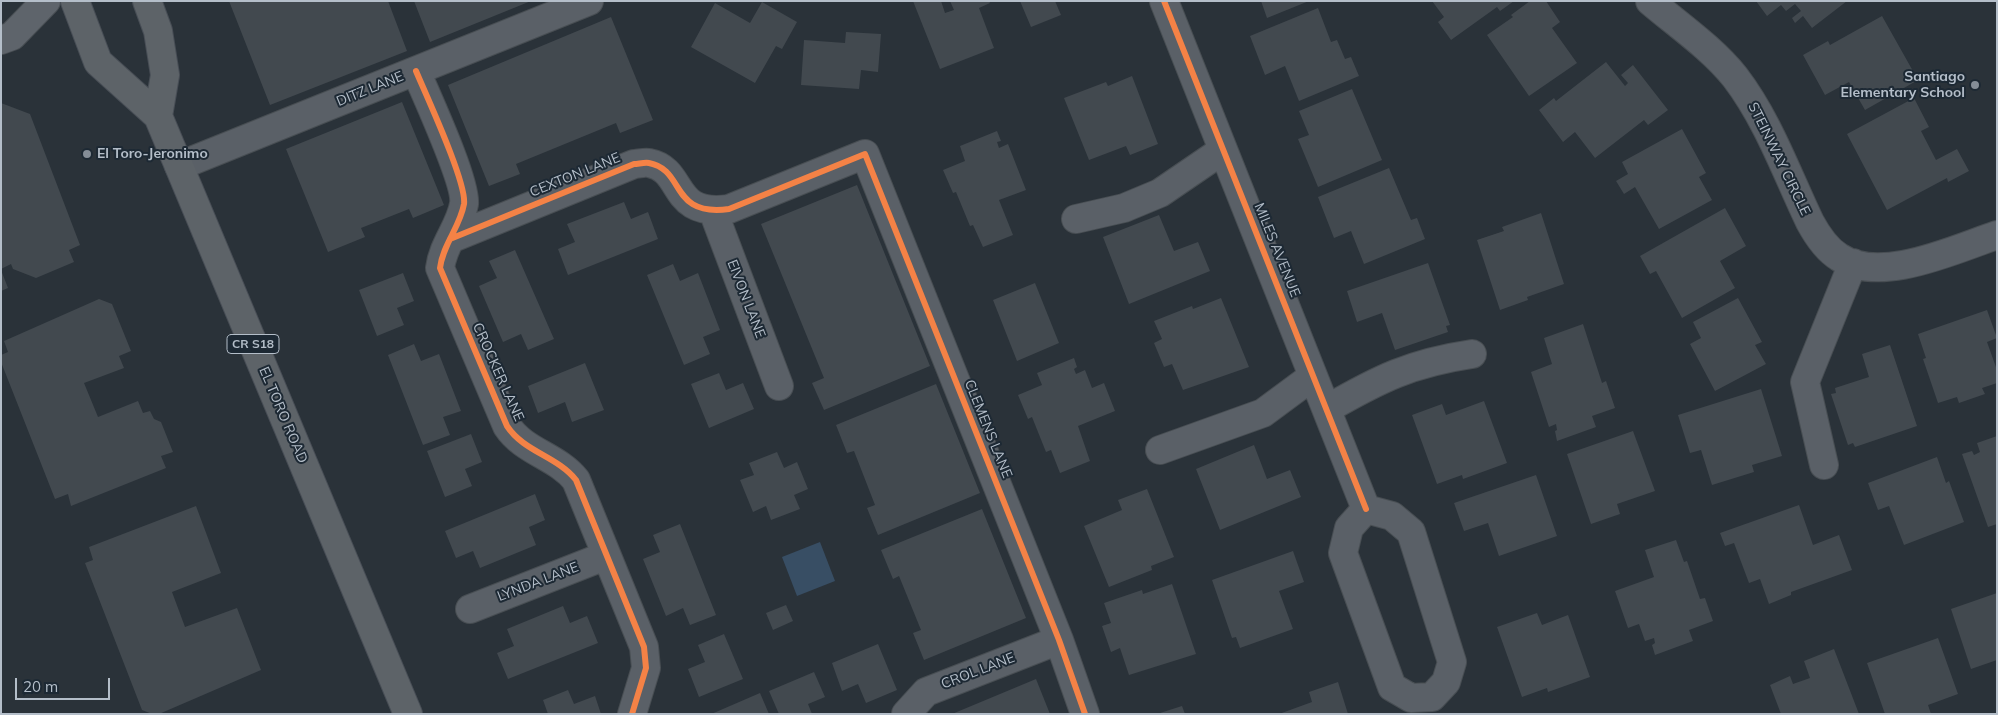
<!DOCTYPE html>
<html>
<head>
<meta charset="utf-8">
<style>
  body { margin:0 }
  #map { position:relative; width:1998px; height:715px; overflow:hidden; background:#2a3239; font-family:Mulish,sans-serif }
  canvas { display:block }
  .frame { position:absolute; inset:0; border:2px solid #b4bec9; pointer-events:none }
  .scale { position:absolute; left:15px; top:678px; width:95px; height:22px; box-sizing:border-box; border:2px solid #b4bec9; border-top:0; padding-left:6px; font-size:15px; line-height:18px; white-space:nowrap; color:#b4bec9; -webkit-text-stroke:4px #1d2934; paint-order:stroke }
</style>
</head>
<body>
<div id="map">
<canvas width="1998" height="715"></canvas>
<div class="frame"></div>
<div class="scale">20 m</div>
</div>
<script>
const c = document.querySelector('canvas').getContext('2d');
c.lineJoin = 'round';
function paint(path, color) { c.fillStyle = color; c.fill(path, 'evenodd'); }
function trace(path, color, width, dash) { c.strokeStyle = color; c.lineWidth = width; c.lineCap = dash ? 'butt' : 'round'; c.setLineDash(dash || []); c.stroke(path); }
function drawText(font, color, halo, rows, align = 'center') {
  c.font = font + ' Mulish,sans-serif'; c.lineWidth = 4; c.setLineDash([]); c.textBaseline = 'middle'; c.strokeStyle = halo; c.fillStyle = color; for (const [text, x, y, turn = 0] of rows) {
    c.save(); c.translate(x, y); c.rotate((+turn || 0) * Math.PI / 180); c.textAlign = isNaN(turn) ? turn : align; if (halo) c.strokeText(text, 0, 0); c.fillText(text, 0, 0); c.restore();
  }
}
paint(new Path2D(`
  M820,542L835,581L797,596L782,557Z`), '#384e64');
paint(new Path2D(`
  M229,1H388L407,51L270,105Z
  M414,1H531L430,42Z
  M913,1H941L945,13L954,10L950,1H989L990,3L979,8L994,48L940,69Z
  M1020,1H1055L1061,15L1031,27Z
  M1261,1H1309L1267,18Z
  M1432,1H1514L1500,11L1497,7L1451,40L1438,22L1444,17Z
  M1530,1H1546L1560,22L1552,28L1577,63L1529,96L1487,35L1513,17L1511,15Z
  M1756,1H1847L1812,28L1803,16L1795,23L1792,18L1801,11L1795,4L1786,11L1781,5L1767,16Z
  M762,2L797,22L782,49L776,46L755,83L691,47L715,3L750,23Z
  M1318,8L1331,42L1337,40L1345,59L1351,57L1359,76L1299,101L1285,66L1265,75L1250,36Z
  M1882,16L1918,80L1865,110L1849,82L1825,95L1803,55L1828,41L1830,45Z
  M611,17L653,120L620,133L616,123L516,164L520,174L489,186L448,85Z
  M846,32L881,34L878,72L861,70L859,89L801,85L804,40L845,43Z
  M1606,62L1625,86L1628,83L1621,75L1633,65L1668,110L1648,125L1644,120L1595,158L1575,132L1563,142L1539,110L1554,98L1556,101Z
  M1132,76L1158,144L1130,155L1126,146L1089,160L1064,98L1106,82L1108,86Z
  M1352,89L1382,160L1318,187L1298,139L1309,135L1299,111Z
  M1914,98L1929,127L1921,131L1936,160L1957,149L1969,171L1948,182L1947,178L1887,210L1847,134Z
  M402,102L444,205L413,218L409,209L361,228L365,237L328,252L286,149Z
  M1,103L30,114L80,245L69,250L74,262L36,278L13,269L11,264L1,269Z
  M1682,129L1706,173L1699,177L1712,200L1659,229L1635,187L1624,194L1616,181L1628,174L1622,162Z
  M997,131L1001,141L997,142L999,148L1008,144L1026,190L999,200L1013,235L983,247L973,225L970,226L956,192L953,193L943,170L965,161L960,146Z
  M1389,168L1411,220L1417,218L1425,239L1364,264L1351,231L1334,238L1318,197Z
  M857,185L930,366L824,410L812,383L824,378L761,224Z
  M624,202L631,219L648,212L658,239L568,275L558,249L575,242L567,224Z
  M1725,208L1746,246L1720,261L1735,288L1682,318L1656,271L1650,274L1640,256Z
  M1541,213L1564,284L1527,297L1528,300L1500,310L1477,240L1504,231L1502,227Z
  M1159,215L1174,251L1198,242L1210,271L1129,304L1103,237Z
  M515,250L554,339L528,350L521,334L503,342L479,286L497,278L489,261Z
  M1428,263L1450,325L1446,326L1448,332L1395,350L1382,313L1357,322L1347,291Z
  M673,264L680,281L698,273L720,330L703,337L710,354L684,365L647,275Z
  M1,270L8,288L1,291Z
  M403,273L414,301L397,308L404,325L377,336L359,290Z
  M1035,283L1059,343L1017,361L993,300Z
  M1221,298L1249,367L1183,390L1172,364L1164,367L1154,343L1162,339L1154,321L1192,306L1193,309Z
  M1738,298L1762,342L1755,345L1766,364L1715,391L1690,344L1701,338L1693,322Z
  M99,299L112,304L131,351L119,356L124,368L84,383L98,417L138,401L143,413L150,411L154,419L161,422L173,452L161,456L166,468L71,506L68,494L55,499L1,362V355L8,352L4,341Z
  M1987,310L1997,338L1987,342L1997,370V383L1982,388L1985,394L1959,403L1957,397L1938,403L1923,359L1926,358L1918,334Z
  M1583,324L1602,383L1606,381L1615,408L1592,416L1596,427L1557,441L1555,431L1557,430L1556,424L1549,427L1531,372L1552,364L1544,338Z
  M414,344L421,361L439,354L461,411L443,417L450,435L423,445L388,355Z
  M1890,345L1917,426L1855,447L1853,443L1848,445L1831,394L1836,393L1835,388L1869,377L1862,354Z
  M1074,358L1077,367L1074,369L1076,374L1085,370L1092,388L1104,383L1115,411L1078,426L1090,461L1060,473L1051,450L1046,452L1032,417L1028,419L1018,395L1042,385L1037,373Z
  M585,363L604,410L572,422L565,402L538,413L528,386Z
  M719,373L726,390L743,383L754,409L709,428L691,384Z
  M936,384L980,493L878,535L867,508L875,505L854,451L847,453L836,425Z
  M1761,389L1782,456L1752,465L1754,472L1712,485L1701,450L1690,453L1678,415Z
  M1484,401L1507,463L1463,479L1462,475L1437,484L1412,415L1442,404L1446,415Z
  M1633,431L1655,491L1617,504L1620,514L1591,524L1567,454Z
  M471,434L482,462L465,469L472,486L445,497L427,451Z
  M1997,436V524L1988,527L1962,454L1972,451L1974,455L1980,452L1977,443Z
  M1254,445L1267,479L1290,470L1301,497L1220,530L1196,469Z
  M777,452L784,468L797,462L808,489L794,495L800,509L771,520L766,506L753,512L740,480L754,475L749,463Z
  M1937,457L1946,483L1949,481L1964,522L1904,545L1889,506L1878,510L1868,483Z
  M1536,475L1557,536L1499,556L1488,523L1464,531L1454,503Z
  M1147,489L1174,557L1151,566L1152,570L1109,587L1084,526L1122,510L1118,500Z
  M535,494L545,520L529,527L536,545L480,568L473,551L456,558L445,531Z
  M1799,505L1813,545L1839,535L1852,570L1791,592V595L1769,604L1760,579L1749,583L1734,543L1725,546L1720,533Z
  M196,506L221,573L172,592L185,627L237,608L261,670L159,714H152L142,710L85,563L93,560L89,547Z
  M982,509L1026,618L924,660L913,633L921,630L899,576L893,579L881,550Z
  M680,524L716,615L690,625L683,608L666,616L643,559L660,552L653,535Z
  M1676,540L1684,562L1687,561L1700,599L1705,598L1713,621L1689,630L1693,641L1655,655L1652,645L1655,643L1654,638L1645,641L1639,624L1628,628L1615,591L1654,577L1645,550Z
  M1293,551L1304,582L1279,591L1293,629L1240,648L1236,637L1232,638L1212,580Z
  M1172,584L1196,654L1129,675L1120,648L1111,652L1102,626L1111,623L1104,603L1142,590L1143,594Z
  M1997,593V660L1971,669L1951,609Z
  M786,605L793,621L773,630L766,613Z
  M563,606L570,623L587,616L598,643L508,679L497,653L514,646L507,629Z
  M1537,613L1542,625L1568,615L1590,677L1548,692L1547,688L1522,697L1497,627Z
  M724,634L743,679L699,697L688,669L705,662L698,645Z
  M1938,638L1958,694L1928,705L1931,714H1885L1867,663Z
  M878,644L897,690L866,703L858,684L842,691L832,663Z
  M1834,649L1859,714H1781L1770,685L1790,676L1793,684L1810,678L1804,661Z
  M814,672L825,697L808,704L812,714H779L769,691Z
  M1036,679L1050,714H952Z
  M1338,682L1348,714H1279L1312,702L1309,692Z
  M568,690L574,704L595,696L601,714H548L543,700Z
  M760,693L769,714H711L716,712Z
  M1182,706L1185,714H1160V713Z`), '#42494f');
const minor = new Path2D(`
  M1164,1L1366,509
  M1650,1C1678,25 1712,48 1735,77C1768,120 1787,174 1810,222C1817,235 1826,249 1839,257C1880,285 1955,249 1997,235
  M416,71C426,95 467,183 464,204C460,227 443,244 440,268L507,426C524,452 557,456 576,480L644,647L646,668L632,714
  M179,166L589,1
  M713,211L779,386
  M1076,219L1124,208L1160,193L1223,150
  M450,239L634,164C638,164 645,162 649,163C686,170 669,217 729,209L865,154L1059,640L1085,714
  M1327,409C1379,379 1411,363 1472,354
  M1160,450L1263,413L1313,376
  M1824,465L1805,382L1853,263
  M1366,509L1392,516L1411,532L1452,662L1446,682L1432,697L1411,698L1392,687L1343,553L1349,528Z
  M470,609L605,556
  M906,714L926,692L1059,640`);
const secondary = new Path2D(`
  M1,40L12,36L46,1`);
const primary = new Path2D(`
  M75,1L98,62L158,116L408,714
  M147,1L158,31L165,75L158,116`);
trace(minor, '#484e53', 30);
trace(secondary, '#484e53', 30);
trace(primary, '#484e56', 30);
trace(minor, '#5a6067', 28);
trace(secondary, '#5e646b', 28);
trace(primary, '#5d6368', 28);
trace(new Path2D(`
  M1164,1L1366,509
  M416,71C426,95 467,183 464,204C460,227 443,244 440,268L507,426C524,452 557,456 576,480L644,647L646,668L632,714
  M450,239L634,164C638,164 645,162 649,163C686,170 669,217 729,209L865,154L1059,640L1085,714`), '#f48246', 6);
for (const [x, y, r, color] of [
  [1975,85,5,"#848d97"],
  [87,154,5,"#848d97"]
]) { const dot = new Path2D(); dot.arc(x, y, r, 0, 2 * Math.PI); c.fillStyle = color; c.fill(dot); trace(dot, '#1d2934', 2); }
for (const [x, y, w] of [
  [253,344,52]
]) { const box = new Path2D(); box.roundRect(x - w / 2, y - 9.5, w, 19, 4); c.fillStyle = '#1d2934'; c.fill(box); trace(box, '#b4bec9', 1); }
drawText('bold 12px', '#b4bec9', null, [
  ["CR S18",253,344]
]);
drawText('bold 14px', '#b4bec9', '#1d2934', [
  ["Santiago",1965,77],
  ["Elementary School",1965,93],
  ["El Toro-Jeronimo",97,154,"left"]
], 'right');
drawText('14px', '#b4bec9', '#1d2934', [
  ["DITZ LANE",370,89,-22],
  ["STEINWAY CIRCLE",1779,159,64],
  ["CEXTON LANE",575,175,-22],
  ["MILES AVENUE",1277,250,68],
  ["EIVON LANE",746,299,69],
  ["CROCKER LANE",498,372,66],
  ["EL TORO ROAD",283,415,67],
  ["CLEMENS LANE",988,429,68],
  ["LYNDA LANE",538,582,-21],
  ["CROL LANE",978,671,-21]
]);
</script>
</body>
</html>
